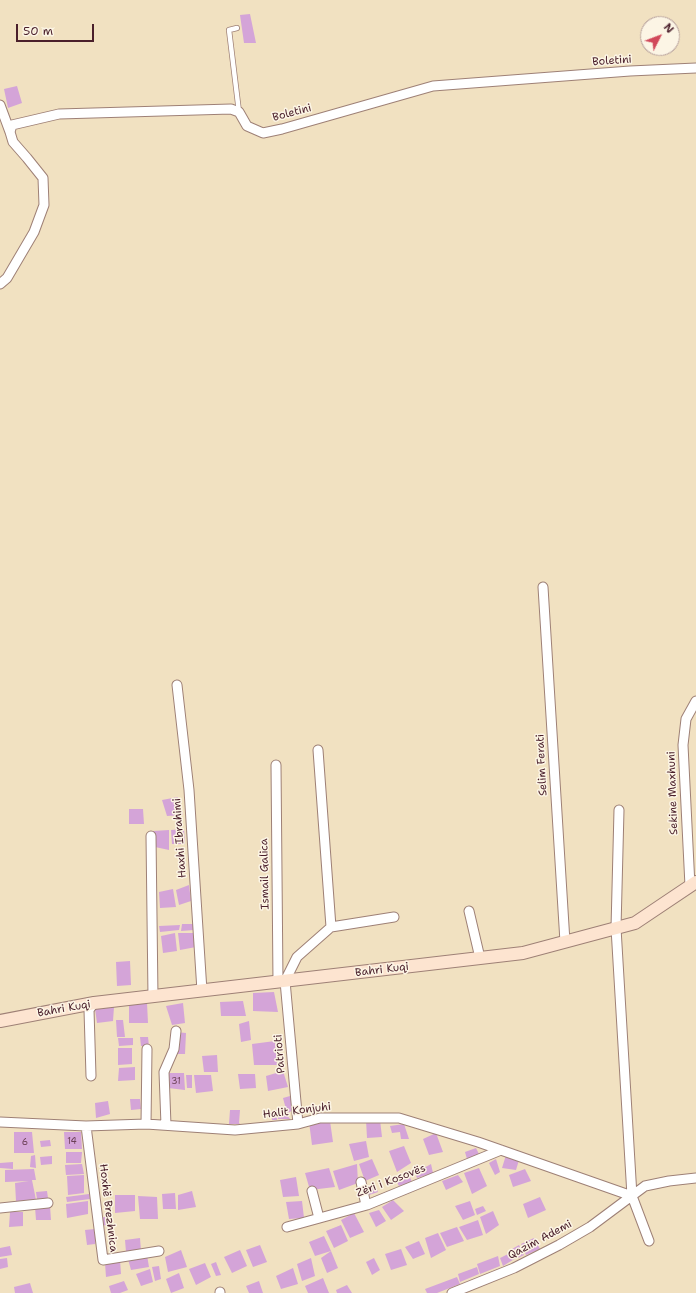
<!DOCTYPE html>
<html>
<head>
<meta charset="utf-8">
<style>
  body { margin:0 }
  #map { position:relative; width:696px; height:1293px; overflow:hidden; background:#f1e1c1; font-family:"Shantell Sans",sans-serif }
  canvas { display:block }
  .north { position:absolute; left:640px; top:16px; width:40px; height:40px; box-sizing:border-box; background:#fcf5e5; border:1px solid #b59f9b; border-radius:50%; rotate:48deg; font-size:11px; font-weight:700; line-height:16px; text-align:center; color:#4a1f2b }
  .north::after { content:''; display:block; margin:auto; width:14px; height:18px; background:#d1495b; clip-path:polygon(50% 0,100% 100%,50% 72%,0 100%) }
  .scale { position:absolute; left:16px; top:24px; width:78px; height:18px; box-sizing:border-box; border:2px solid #4a1f2b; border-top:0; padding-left:5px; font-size:12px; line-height:14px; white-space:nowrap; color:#4a1f2b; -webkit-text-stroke:3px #fcf5e5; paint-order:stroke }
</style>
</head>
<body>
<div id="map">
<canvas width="696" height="1293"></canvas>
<div class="north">N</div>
<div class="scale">50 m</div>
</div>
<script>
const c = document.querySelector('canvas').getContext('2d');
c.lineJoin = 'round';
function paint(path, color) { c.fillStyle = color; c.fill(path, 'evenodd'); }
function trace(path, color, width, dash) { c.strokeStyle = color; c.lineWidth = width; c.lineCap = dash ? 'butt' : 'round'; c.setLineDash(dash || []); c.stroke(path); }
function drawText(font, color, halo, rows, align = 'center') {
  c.font = font + ' "Shantell Sans",sans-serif'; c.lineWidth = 3; c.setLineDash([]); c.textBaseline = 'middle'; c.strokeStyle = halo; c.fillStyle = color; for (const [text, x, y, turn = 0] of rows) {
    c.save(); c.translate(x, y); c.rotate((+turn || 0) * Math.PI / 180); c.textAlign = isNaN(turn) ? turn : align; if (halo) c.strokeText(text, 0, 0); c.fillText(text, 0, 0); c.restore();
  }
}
paint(new Path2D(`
  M250,14L256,43H244L240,15Z
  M17,86L22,103L8,108L4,89Z
  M178,797L183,815L167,816L162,800Z
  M129,809H143L144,824H129Z
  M184,829L185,844H172L171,830Z
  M169,830V850L155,847L153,831Z
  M189,885L191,901L179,905L176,890Z
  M173,889L176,907L160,908L159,892Z
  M182,924H194V930L181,931Z
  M180,925L179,930L160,932L159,926Z
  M175,933L177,951L163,953L161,936Z
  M178,933H195L196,947L180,950Z
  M130,961L131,985L117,986L116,962Z
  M274,992L278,1012L253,1011V993Z
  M243,1001L246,1016H221L220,1002Z
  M147,1003L148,1023H129V1005Z
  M183,1003L185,1023L172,1025L166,1006Z
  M114,1007L113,1021L97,1023L95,1009Z
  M116,1020H123L125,1037H117Z
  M249,1021L251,1040L241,1042L239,1024Z
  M176,1032L186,1033L185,1054H178Z
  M140,1037H148L149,1046H141Z
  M118,1038H133V1045L119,1046Z
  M275,1041L277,1065H254L252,1044Z
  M118,1048H132V1064L118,1065Z
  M217,1055L218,1072H204L202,1056Z
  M135,1067V1080L118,1081L119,1068Z
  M283,1071L288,1087L268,1091L266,1076Z
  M169,1073H184L185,1090L168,1088Z
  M238,1074H255L256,1088L240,1089Z
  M186,1075H192V1088H187Z
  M194,1075H211L213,1091L196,1093Z
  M290,1096L294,1110L287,1113L283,1098Z
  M130,1099H140L141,1109L131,1110Z
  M108,1101L110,1114L96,1118L95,1103Z
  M230,1110H240L239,1123L240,1124H229Z
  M277,1110V1120H272V1111Z
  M286,1114L290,1119H278V1115Z
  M366,1120H380L382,1137L367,1138Z
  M330,1121L333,1142L312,1145L309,1122Z
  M404,1124L409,1139H401L400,1132L392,1133L390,1126Z
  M14,1132H32L34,1153H14Z
  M64,1132H81L82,1149H65Z
  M436,1133L443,1152L429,1155L423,1139Z
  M50,1140L51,1146L41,1147L40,1141Z
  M366,1141L369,1157L354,1161L349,1144Z
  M404,1146L411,1163L397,1172L389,1151Z
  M476,1148L479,1154L467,1159L465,1152Z
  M66,1152H82L81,1163H66Z
  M35,1155L36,1168L30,1167L31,1156Z
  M506,1155L519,1160L516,1170L502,1168Z
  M52,1156V1164L41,1165L40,1157Z
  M372,1159L379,1175L365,1181L359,1164Z
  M496,1159L500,1172L495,1175L489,1163Z
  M13,1162V1169L0,1168V1163Z
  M82,1164L84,1174L66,1175L65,1165Z
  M357,1164L358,1183L339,1190L333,1171Z
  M431,1164L433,1173L417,1178L415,1173Z
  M329,1168L335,1187L310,1190L305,1173Z
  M479,1168L487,1186L472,1194L464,1173Z
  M34,1169L36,1180H32L36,1200L16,1201L15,1183L29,1181L5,1182V1170Z
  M525,1169L531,1181L513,1187L509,1175Z
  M84,1175V1193L68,1195L67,1176Z
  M409,1175L412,1182L399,1186L396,1181Z
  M458,1175L463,1182L446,1190L442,1181Z
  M296,1177L299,1196L283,1197L280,1180Z
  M375,1185L378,1192L369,1195L366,1188Z
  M47,1191L48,1198L37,1199L36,1192Z
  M192,1191L196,1207L178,1210V1195Z
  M175,1193L176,1209H163L162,1194Z
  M89,1194L90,1199L67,1202L66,1197Z
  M115,1195H135V1211L115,1213Z
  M138,1196L157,1197L158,1219H140Z
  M540,1197L546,1210L528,1218L523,1204Z
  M393,1200L404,1211L391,1220L382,1207Z
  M88,1201V1214L67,1218L66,1204Z
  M302,1201L304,1218L289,1219L286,1202Z
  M470,1201L475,1215L463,1220L455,1206Z
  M50,1206L51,1220H36L35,1207Z
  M483,1206L486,1211L477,1215L475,1209Z
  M379,1210L386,1221L376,1227L369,1213Z
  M493,1211L499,1225L486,1234L480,1217Z
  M10,1212H23V1226L9,1227Z
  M354,1213L364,1232L350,1238L341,1220Z
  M109,1216L112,1224L101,1226L100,1218Z
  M478,1220L483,1235L467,1240L459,1227Z
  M341,1225L348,1241L334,1248L326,1231Z
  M457,1227L464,1241L447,1247L440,1233Z
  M95,1229V1244L87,1245L85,1230Z
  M438,1233L446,1250L431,1258L425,1238Z
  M324,1236L331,1251L338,1268L327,1273L321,1258L331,1251L315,1256L309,1242Z
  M140,1238L141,1251L126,1252L125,1240Z
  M534,1238L540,1249L526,1255L521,1244Z
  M419,1241L425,1254L413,1259L405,1247Z
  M260,1245L267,1262L253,1267L246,1250Z
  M519,1245L524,1255L518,1258L512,1249Z
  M10,1246L12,1255L0,1257V1248Z
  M401,1249L407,1265L391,1270L385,1254Z
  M181,1250L187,1267L168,1272L165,1257Z
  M240,1250L247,1266L232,1273L224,1257Z
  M512,1252L516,1258L503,1266L500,1258Z
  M147,1255L149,1267L131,1270L128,1259Z
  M498,1256L500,1266L480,1274L477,1264Z
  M7,1258L8,1267L0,1269V1259Z
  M311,1258L315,1276L302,1281L297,1264Z
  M374,1258L380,1270L372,1275L366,1262Z
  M120,1260L121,1274L106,1277L105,1263Z
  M216,1262L221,1275L216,1276L211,1264Z
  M205,1263L211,1277L196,1285L189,1269Z
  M159,1266L161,1279L155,1281L152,1267Z
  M477,1267L479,1274L460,1282L458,1274Z
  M293,1268L298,1284L281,1289L276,1276Z
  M150,1269L153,1282L141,1286L136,1274Z
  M179,1273L184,1288L171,1293L166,1279Z
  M457,1277L460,1284L437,1293H427L425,1289Z
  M323,1278L329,1293H308L305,1286Z
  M124,1281L128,1290L120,1293H111L109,1286Z
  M259,1281L263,1293H249L246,1286Z
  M30,1283L33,1293H15L14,1287Z
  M347,1285L352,1293H337L336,1290Z`), '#d4a4d8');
const lane = new Path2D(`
  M237,28L229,30L239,112`);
const street = new Path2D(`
  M0,105L10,132
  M0,284L7,278L34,232L44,205L43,178L27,158L13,142L10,132L12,125L59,114L231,109L239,112L247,126L263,133L282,129L433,86L630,71L696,68
  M543,587L565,942
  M177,685L189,790L202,991
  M318,750L331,927
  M276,765L278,982
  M619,810L616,928L632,1196L649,1241
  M151,836L153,997
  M690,886L683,745L686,719L696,701
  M469,911L480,958
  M91,1076L89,1010L94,1003
  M0,1122L86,1126L146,1124L235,1130L298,1124L320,1118H399L478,1142L632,1196
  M146,1124L147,1049
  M298,1124L285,981L297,957L331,927L394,917
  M166,1125L164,1072L174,1049L176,1031
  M86,1126L103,1260L159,1251
  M361,1182L366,1205
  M312,1191L319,1218
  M0,1208L48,1203
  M287,1227L367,1205L501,1150
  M220,1292V1293
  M452,1293L514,1268L559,1245L590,1227L645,1186L669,1181L696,1178`);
const secondary = new Path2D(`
  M0,1021L94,1003L523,953L635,923L696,882`);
trace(lane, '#9e8076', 6);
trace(street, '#9e8076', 11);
trace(secondary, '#9e8076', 14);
trace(lane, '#fff', 4.5);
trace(street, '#fff', 9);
trace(secondary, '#fde4d0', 12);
drawText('9px', '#6c4056', null, [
  ["31",176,1082],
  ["14",72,1142],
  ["6",25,1143]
]);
drawText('11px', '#4a1f2b', '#fcf5e5', [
  ["Boletini",612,61,-4],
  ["Boletini",292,113,-15],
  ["Selim Ferati",542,765,-93],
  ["Sekine Maxhuni",673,793,-92],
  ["Haxhi Ibrahimi",180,838,-94],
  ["Ismail Galica",265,874,-91],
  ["Bahri Kuqi",382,970,-7],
  ["Bahri Kuqi",64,1009,-10],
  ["Patrioti",280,1054,-95],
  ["Halit Konjuhi",297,1111,-7],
  ["Zëri i Kosovës",391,1181,-21],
  ["Hoxhë Brezhnica",108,1208,83],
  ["Qazim Ademi",540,1240,-28]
]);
</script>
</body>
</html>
